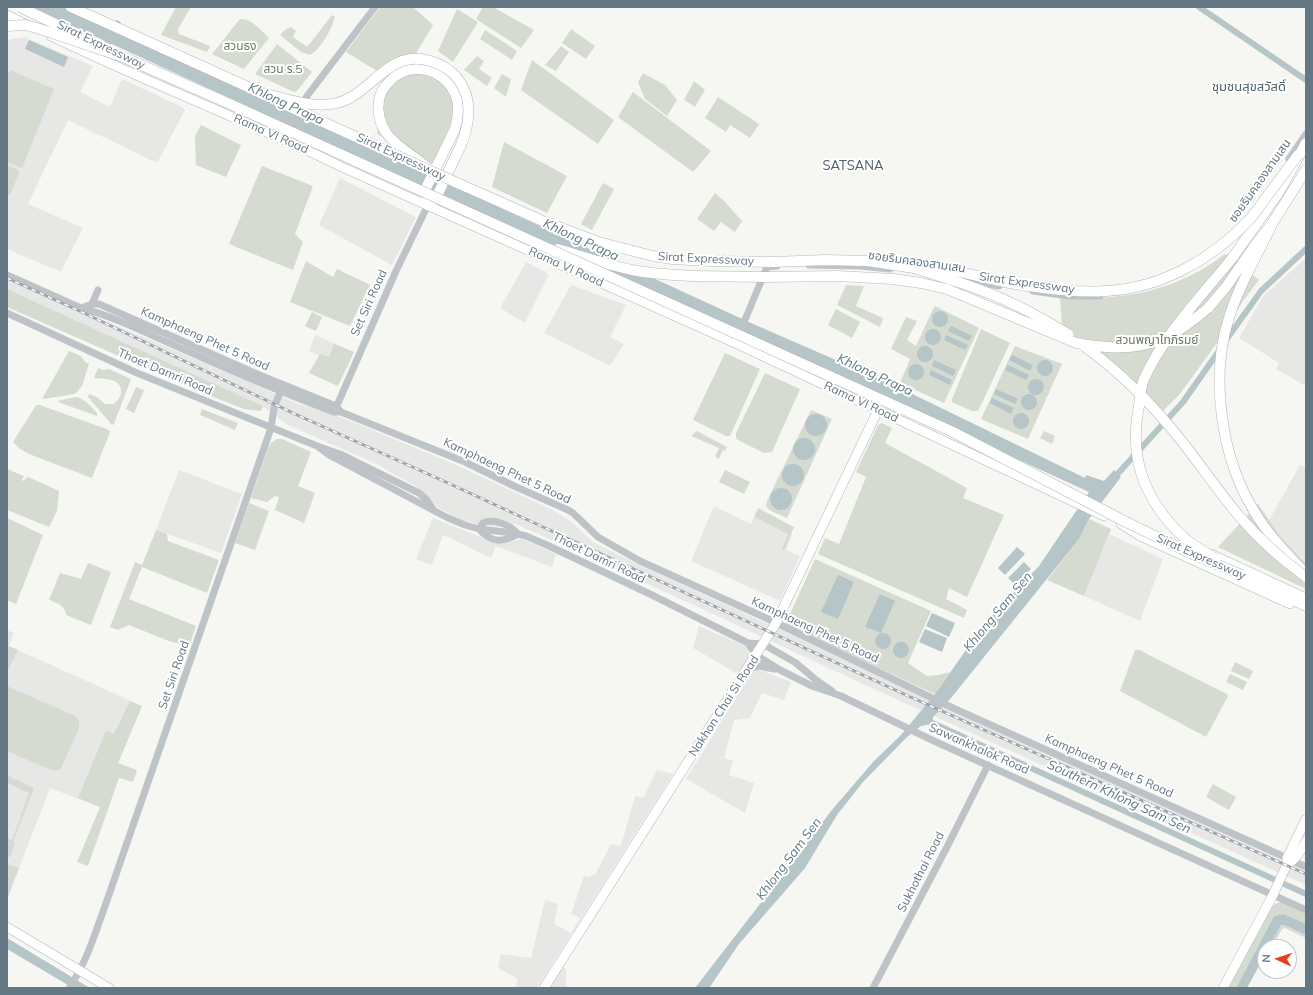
<!DOCTYPE html>
<html>
<head>
<meta charset="utf-8">
<style>
  body { margin:0 }
  #map { position:relative; width:1313px; height:995px; overflow:hidden; background:#f6f6f2; font-family:Mulish,sans-serif }
  canvas { display:block }
  .frame { position:absolute; inset:0; border:8px solid #647884; pointer-events:none }
  .north { position:absolute; left:1257px; top:939px; width:40px; height:40px; box-sizing:border-box; background:#fff; border:1px solid #c1c9ce; border-radius:50%; rotate:273deg; font-size:11px; font-weight:700; line-height:16px; text-align:center; color:#647884 }
  .north::after { content:''; display:block; margin:auto; width:14px; height:18px; background:#e93f1f; clip-path:polygon(50% 0,100% 100%,50% 72%,0 100%) }
</style>
</head>
<body>
<div id="map">
<canvas width="1313" height="995"></canvas>
<div class="frame"></div>
<div class="north">N</div>
</div>
<script>
const c = document.querySelector('canvas').getContext('2d');
c.lineJoin = 'round';
function paint(path, color) { c.fillStyle = color; c.fill(path, 'evenodd'); }
function trace(path, color, width, dash) { c.strokeStyle = color; c.lineWidth = width; c.lineCap = dash ? 'butt' : 'round'; c.setLineDash(dash || []); c.stroke(path); }
function drawText(font, color, halo, rows, align = 'center') {
  c.font = font + ' Mulish,"Noto Sans Thai",sans-serif'; c.lineWidth = 4; c.setLineDash([]); c.textBaseline = 'middle'; c.strokeStyle = halo; c.fillStyle = color; for (const [text, x, y, turn = 0] of rows) {
    c.save(); c.translate(x, y); c.rotate((+turn || 0) * Math.PI / 180); c.textAlign = isNaN(turn) ? turn : align; if (halo) c.strokeText(text, 0, 0); c.fillText(text, 0, 0); c.restore();
  }
}
paint(new Path2D(`
  M24,37L93,66L80,92L110,107L122,79L182,107L185,110L157,163L68,120L28,204L83,228L61,272L7,249V40Z
  M340,178L416,217L392,265L319,225Z
  M1306,258V386L1276,369L1279,363L1239,338L1264,295Z
  M526,262L549,274L525,323L500,308Z
  M7,277L84,312L235,376L294,402L346,419L454,464L551,509L572,522L593,542L633,562L1306,871V885L861,683L696,606L516,524L499,527L477,524L459,519L439,508L417,487L376,464L286,424L263,406L7,289Z
  M571,285L626,305L610,337L624,344L610,366L544,333Z
  M315,335L354,352L347,368L309,351Z
  M1300,465L1306,467V562L1281,537L1269,520Z
  M179,470L242,494L221,553L156,530Z
  M714,506L751,524L754,517L792,535L786,550L800,556L780,601L691,561Z
  M433,518L488,540L500,544L522,539L556,554L552,567L496,546L491,558L443,535L432,565L416,559Z
  M1109,534L1163,559L1140,621L1084,596Z
  M699,626L747,647L749,652L748,659L738,674L693,648Z
  M7,630L14,633L9,646L142,706L100,807L50,788L7,899Z
  M757,669L791,682L784,700L762,693L750,718L734,720L724,758L733,761L729,775L754,783L745,813L686,779L752,672Z
  M657,770L673,774L537,988H515L518,979L498,968L501,954L531,958L545,900L558,904L554,924L571,933L580,918L571,914L584,876L589,877L596,873L611,844L621,846L635,796L643,798Z
  M563,967L566,968V988H549Z`), '#e7e7e6');
paint(new Path2D(`
  M176,7H191L178,29L179,34L210,46L207,52L161,35Z
  M380,7H413L433,25L415,55L377,71L346,52Z
  M483,7H493L534,30L521,48L476,19Z
  M457,9L478,22L453,62L438,51Z
  M332,15L335,17C331,30 322,48 310,55L301,52L280,35L286,29L291,27L296,31L293,37L306,46H308Z
  M240,19C251,18 262,31 269,38L244,69L212,54Z
  M571,29L595,46L586,59L562,43Z
  M485,30L517,51L512,60L480,39Z
  M277,44L312,72L297,91L294,92L255,74Z
  M561,46L569,52L556,71L545,65Z
  M477,56L484,61L479,69L492,78L487,86L464,70Z
  M532,60L614,120L598,144L521,90Z
  M10,70L54,89L22,168L7,162V76Z
  M413,72L433,76L447,86L454,101V117L433,164L377,134C381,102 377,84 413,72Z
  M643,73L665,85L677,100L667,116L645,99L638,82Z
  M502,74L511,79L506,97L494,88Z
  M694,81L705,90L695,107L684,100Z
  M633,92L711,151L693,172L618,117Z
  M718,97L759,124L750,138L730,125L726,132L705,118Z
  M201,125L241,145L226,177L196,165L195,136Z
  M504,142L567,176L547,213L492,187Z
  M7,165L20,171L10,195L7,194Z
  M262,166L313,186L295,234L303,242L293,270L229,244Z
  M603,183L614,189L592,230L581,224Z
  M715,193L725,202L742,221L735,232L721,222L714,231L697,219Z
  M1225,254L1259,280L1243,301L1222,336L1179,395L1160,414L1062,325L1060,298C1123,300 1173,293 1225,254Z
  M306,261L333,277L337,269L370,285L350,326L290,302Z
  M846,285L864,286L856,306L883,318L880,327L837,305Z
  M7,289L263,406L261,411L244,409L203,393L7,307Z
  M935,306L979,328L944,403L900,383L910,359L891,349L906,317L917,321L907,340L916,346L933,309Z
  M836,309L860,322L852,338L828,325Z
  M312,312L322,317L316,331L305,326Z
  M981,329L1010,343L979,409L977,411H972L952,402V399Z
  M334,344L354,352L338,386L309,373L320,354L329,357Z
  M1015,346L1062,364L1028,439L981,419Z
  M69,351L81,356L85,362L89,364L82,386L77,392L74,394L44,399H42Z
  M725,353L760,369L730,436H726L693,420Z
  M98,368L103,370L109,369L131,379L114,424L112,425L88,397L89,394L97,397L105,404H114C118,400 122,396 121,390C120,378 104,379 94,378Z
  M765,373L800,389L772,452L764,453L738,440L736,438V433Z
  M136,387L144,390L134,413L126,409Z
  M75,397C85,398 91,407 97,413V416L58,402V401Z
  M37,405H40L109,430L110,432L92,478L29,454L20,449L13,442L35,407Z
  M202,409L238,423L235,430L200,415Z
  M811,410L832,419L787,518L769,510L766,506L767,501Z
  M882,423L892,428L885,443L967,488L963,498L1004,515L967,597L949,588L946,599L967,610L964,618L818,554L825,538L839,544L866,477L856,472L878,425Z
  M697,431L727,447L725,451L723,450L719,459L715,457L719,448L691,436Z
  M1044,431L1055,436L1052,444L1040,438Z
  M277,439H282L311,452L298,486L315,493L304,523L275,510L279,497L275,496L267,502L251,498L269,446L272,442Z
  M7,469L24,476L22,480L24,481L26,478L28,477L59,491L57,511L49,527L7,510Z
  M725,470L750,482L744,494L719,482Z
  M249,503L269,511L255,550L235,543Z
  M1258,504L1281,537L1306,563V589L1218,547Z
  M758,508L794,527L784,550L782,549L788,534L754,517Z
  M7,518L43,535L16,604L7,600Z
  M1089,519L1111,529L1084,596L1047,580L1079,539Z
  M156,530L167,534L168,541L219,560L207,593L142,567L129,599L196,626L189,646L169,641L129,625L118,630L110,627L135,562L142,565Z
  M815,559L931,611L908,663L927,676L938,675L950,672L935,694L785,625Z
  M88,563L111,572L91,625L66,615C65,605 57,603 49,600L60,573L81,579Z
  M9,646L18,650L7,672V649Z
  M1135,650H1140L1149,655L1227,694L1228,696L1206,737L1120,691Z
  M1235,662L1253,671L1249,679L1231,671Z
  M1230,674L1247,682L1243,690L1226,682Z
  M7,686L75,716C79,719 80,723 79,728L61,768C57,771 55,771 51,770L7,751Z
  M130,701L142,706L118,763L137,770L133,782L119,778L88,866L77,862L100,807L78,798L106,731L114,734Z
  M8,776L34,788L13,842L15,843L11,856L9,857H7V838L12,840L29,793L7,783Z
  M1213,784L1236,797L1229,810L1206,797Z
  M7,864L19,868L7,899Z
  M1281,902L1306,912V924L1284,914L1274,916L1236,988H1228L1271,907L1275,904Z
  M1281,925H1284L1306,935V938L1285,928L1282,929L1272,947H1269Z`), '#d6dbd1');
paint(new Path2D(`
  M31,7H63L751,323L900,388L1085,478L1086,475L1104,481L1114,470L1121,477L1089,519L1079,539L951,698L933,717V722L930,724L921,726L907,737L863,782L837,815L805,868L739,944L709,988H695L801,851L831,811L874,761L901,735L935,694L985,623L1039,566L1089,492Z
  M29,40L68,57L64,67L25,49Z
  M932 319a8 8 0 1 1 16 0a8 8 0 1 1-16 0Z
  M951,326L972,336L969,341L948,331Z
  M925 337a8 8 0 1 1 16 0a8 8 0 1 1-16 0Z
  M946,335L968,345L965,350L944,340Z
  M917 354a8 8 0 1 1 16 0a8 8 0 1 1-16 0Z
  M1012,355L1033,365L1030,371L1009,360Z
  M934,360L956,370L953,376L932,366Z
  M1037 368a8 8 0 1 1 16 0a8 8 0 1 1-16 0Z
  M908 372a8 8 0 1 1 16 0a8 8 0 1 1-16 0Z
  M1008,365L1029,375L1026,380L1005,370Z
  M931,370L952,380L950,385L929,375Z
  M1028 387a8 8 0 1 1 16 0a8 8 0 1 1-16 0Z
  M996,389L1018,399L1015,404L994,394Z
  M1021 402a8 8 0 1 1 16 0a8 8 0 1 1-16 0Z
  M992,398L1014,408L1011,414L990,403Z
  M1013 421a8 8 0 1 1 16 0a8 8 0 1 1-16 0Z
  M805 425a11 11 0 1 1 22 0a11 11 0 1 1-22 0Z
  M793 449a11 11 0 1 1 22 0a11 11 0 1 1-22 0Z
  M782 475a11 11 0 1 1 22 0a11 11 0 1 1-22 0Z
  M770 499a11 11 0 1 1 22 0a11 11 0 1 1-22 0Z
  M1017,547L1025,554L1005,575L998,568Z
  M1024,562L1031,569L1015,585L1008,578Z
  M838,575L854,582L838,619L821,612Z
  M880,594L895,601L881,633L865,627Z
  M932,613L955,623L949,637L926,626Z
  M925,629L947,638L942,652L919,642Z
  M875 641a8 8 0 1 1 16 0a8 8 0 1 1-16 0Z
  M893 650a8 8 0 1 1 16 0a8 8 0 1 1-16 0Z
  M1284,914L1306,924V935L1284,925H1281L1269,947H1265V955L1247,988H1236L1274,916Z
  M7,938L90,988H73L7,949Z`), '#b6c5c8');
trace(new Path2D(`
  M1199,7L1306,80
  M1226,340L1261,291L1306,249
  M1112,480L1183,402L1221,348
  M926,720L1306,894`), '#b6c5c8', 6);
const major = new Path2D(`
  M7,15L29,26
  M51,36C148,83 248,121 344,168L735,343L1104,516
  M1121,524L1142,537L1290,604
  M1211,554L1306,598
  M1287,864C1297,859 1301,850 1306,841
  M7,927L109,988
  M544,988L776,623L878,410
  M1223,988L1273,895L1287,864V858L1306,819`);
const highway = new Path2D(`
  M162,48L259,92
  M123,57L221,100
  M455,182L545,222L598,242L653,256L672,259L711,261L773,262L825,260L868,261L914,268
  M430,203L438,194L461,145
  M428,205L426,188L455,129C458,118 460,106 456,96C445,68 409,59 389,82C384,87 380,92 379,100C377,112 380,124 387,134C399,149 416,157 429,169
  M1273,222C1258,255 1238,286 1228,321C1210,380 1222,459 1254,511C1267,533 1285,552 1302,570
  M558,249C583,257 607,265 632,270C652,274 673,275 693,276
  M1233,257L1279,192L1306,143
  M1208,308L1226,287L1253,248L1273,222L1306,170
  M1242,575L1306,606`);
trace(major, '#b2b7bb', 10);
trace(highway, '#b4b8bb', 11);
trace(new Path2D(`
  M102,54L117,24
  M285,134L307,96L375,7
  M1289,159L1306,134
  M809,265L860,266L890,269
  M7,275L81,308C116,317 152,336 185,350C234,372 283,393 334,412H341L465,462L514,486L568,510L573,513L598,537L640,561L766,618L953,708L1287,858
  M960,279L999,286
  M1033,291L1069,296H1100
  M92,304L98,290
  M81,308L92,304H99L257,374L336,406L341,412
  M7,313L137,373L317,446L340,454L419,493L426,499L433,509
  M737,339L767,267L777,266
  M335,410L396,271L428,205
  M317,446L329,455L448,518L465,525L479,529L513,533L526,536L549,546L654,596L748,643L763,644L796,663L816,680L832,691
  M479,529L483,523C494,518 510,525 518,534
  M479,529C491,543 503,543 518,534
  M748,643L756,655L780,670L812,686L841,696L934,741L1306,910
  M747,669L759,666L774,669
  M1293,861L1306,867
  M69,988C86,964 94,936 104,909L271,428L274,408L283,385
  M873,988L947,847L988,765`), '#bec3c7', 7);
trace(major, '#fff', 9);
trace(highway, '#fff', 10);
const rail = new Path2D(`
  M7,278L86,314L295,414L448,483L906,695L1306,874`);
trace(rail, '#9fa7ac', 3);
trace(rail, '#fff', 1.5, [4.5]);
const highwayBridge = new Path2D(`
  M20,7L89,40
  M71,7L162,48
  M7,26L25,25L37,28L123,57
  M259,92C283,98 311,109 337,103C371,95 388,48 430,61C441,64 451,70 458,79C473,99 470,123 461,145
  M221,100L953,432L1126,522L1188,552L1242,575
  M279,102L455,182
  M914,268C942,277 970,285 998,297C1022,307 1045,320 1068,334
  M926,268C957,268 990,281 1021,285C1049,289 1078,293 1106,291C1161,288 1211,260 1249,220C1255,214 1260,206 1265,199C1276,184 1287,170 1298,155
  M693,276L765,277L838,276L893,279L921,283L947,289L1076,343C1104,348 1135,351 1162,339C1178,333 1195,319 1208,308
  M1084,346C1120,372 1152,404 1180,439C1200,464 1218,491 1239,516C1259,539 1281,559 1306,577
  M1216,559C1207,553 1197,548 1188,541C1149,507 1129,464 1138,412C1140,402 1140,388 1144,379C1164,334 1202,296 1233,257`);
trace(highwayBridge, '#b4b8bb', 11, []);
trace(highwayBridge, '#fff', 10);
drawText('12px', '#647884', '#fff', [
  ["Sirat Expressway",101,45,26],
  ["Rama VI Road",271,134,24],
  ["Sirat Expressway",401,157,25],
  ["ซอยริมคลองสามเสน",1260,181,-55],
  ["Sirat Expressway",706,259,3],
  ["ซอยริมคลองสามเสน",917,262,8],
  ["Rama VI Road",566,267,24],
  ["Sirat Expressway",1027,283,8],
  ["Set Siri Road",369,303,-66],
  ["Kamphaeng Phet 5 Road",205,339,24],
  ["Thoet Damri Road",165,372,23],
  ["Rama VI Road",861,402,25],
  ["Kamphaeng Phet 5 Road",507,471,25],
  ["Sirat Expressway",1201,557,24],
  ["Thoet Damri Road",599,558,26],
  ["Kamphaeng Phet 5 Road",815,630,25],
  ["Set Siri Road",174,675,-71],
  ["Nakhon Chai Si Road",724,706,-57],
  ["Sawankhalok Road",979,749,24],
  ["Kamphaeng Phet 5 Road",1109,766,24],
  ["Sukhothai Road",921,872,-63]
]);
drawText('12px', '#6a7b63', '#fff', [
  ["สวนธง",240,46],
  ["สวน ร.5",283,69],
  ["สวนพญาไทภิรมย์",1157,340]
]);
drawText('13px', '#526169', '#fff', [
  ["ชุมชนสุขสวัสดิ์",1249,87],
  ["SATSANA",853,166]
]);
drawText('italic 13px', '#5f7b81', '#fff', [
  ["Khlong Prapa",286,104,25],
  ["Khlong Prapa",581,240,25],
  ["Khlong Prapa",875,375,25],
  ["Khlong Sam Sen",998,612,-50],
  ["Southern Khlong Sam Sen",1119,797,25],
  ["Khlong Sam Sen",789,859,-53]
]);
</script>
</body>
</html>
